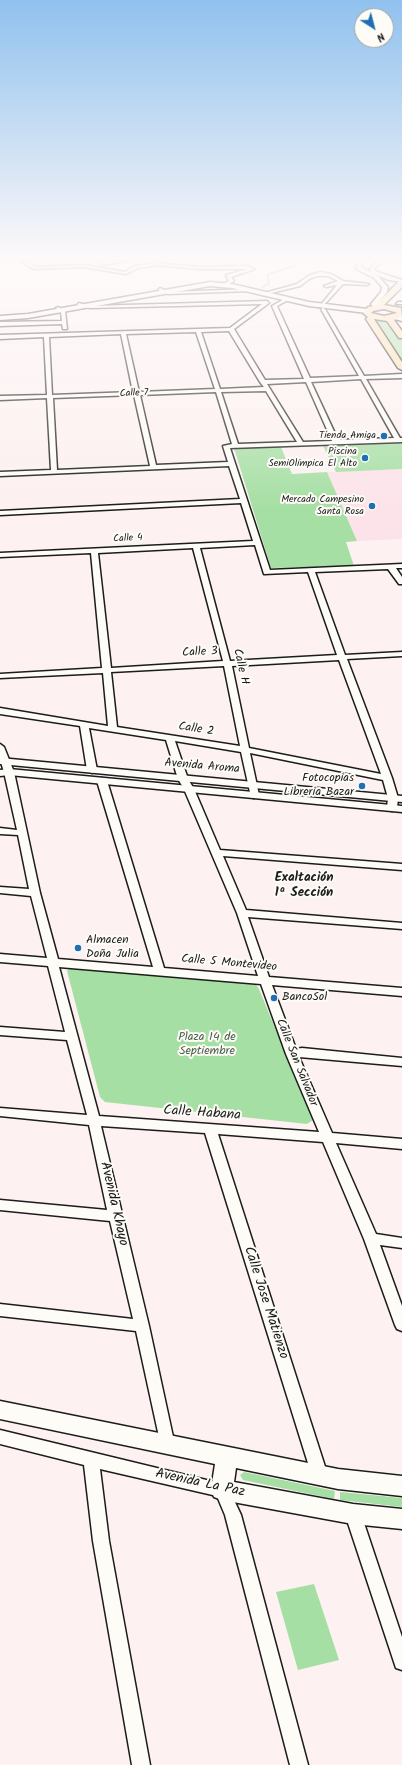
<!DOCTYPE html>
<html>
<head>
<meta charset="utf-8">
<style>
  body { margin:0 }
  #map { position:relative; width:402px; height:1765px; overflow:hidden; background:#fdf1f1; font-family:Kalam,sans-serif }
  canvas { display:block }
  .north { position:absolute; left:354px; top:8px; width:40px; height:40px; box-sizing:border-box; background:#fdfcf7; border:1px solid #a3a29f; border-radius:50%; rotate:144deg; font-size:11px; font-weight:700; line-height:16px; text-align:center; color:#1c1c1c }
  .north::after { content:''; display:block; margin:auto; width:14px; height:18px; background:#1f6fb2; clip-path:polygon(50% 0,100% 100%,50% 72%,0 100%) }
</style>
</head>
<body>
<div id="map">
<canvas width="402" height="1765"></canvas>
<div class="north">N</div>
</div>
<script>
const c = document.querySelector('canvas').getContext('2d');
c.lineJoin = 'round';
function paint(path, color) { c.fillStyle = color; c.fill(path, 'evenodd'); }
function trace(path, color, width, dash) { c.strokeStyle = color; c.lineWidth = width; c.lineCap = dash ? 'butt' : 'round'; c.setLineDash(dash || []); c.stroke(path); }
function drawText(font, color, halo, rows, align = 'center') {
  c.font = font + ' Kalam,sans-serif'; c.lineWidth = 4; c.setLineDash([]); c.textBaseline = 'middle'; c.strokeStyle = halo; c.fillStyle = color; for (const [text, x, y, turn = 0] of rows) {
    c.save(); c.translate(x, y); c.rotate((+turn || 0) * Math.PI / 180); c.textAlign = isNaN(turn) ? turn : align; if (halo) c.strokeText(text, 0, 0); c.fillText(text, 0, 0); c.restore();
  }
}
paint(new Path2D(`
  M402,469V539L357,541L327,472Z`), '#fce3ea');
paint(new Path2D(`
  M375,319L388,320L402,341V362Z
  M402,443V469L336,472L323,446Z
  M281,447L292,474L327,472L357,541L346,542L354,566L271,568L234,448Z
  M70,966L254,982L259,989L313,1120L307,1124L105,1102L100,1097L67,971Z
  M244,1472L335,1491L334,1499L243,1480L240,1475Z
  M340,1492L402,1498V1507L340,1500Z
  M314,1584L339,1660L298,1670L276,1592Z`), '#a6dfa4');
trace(new Path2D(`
  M263,287L269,283L267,276L269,274L297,265L299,261`), '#738a9f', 1.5);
const minor = new Path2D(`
  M20,261H26L35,267L83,265L125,272L135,266L157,263L199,267L246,266L255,269L231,277L234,281L225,286L223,284L229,281L226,275L248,269H199L157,265L138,268L126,274L83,267L34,269Z
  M112,261H127L101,265L99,264Z
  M377,261H382L374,269L375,271L402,280V282L389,280L371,273L370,269Z
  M321,272L331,274L343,281L369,284L367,285L343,284L322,307L320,306L337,285L326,287L324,286L338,281L328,276H317L309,279L300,286L263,295L261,294L297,284L310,275Z
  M160,288L169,292L250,289L252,290L250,291L168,294L158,290Z
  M286,298L288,300L277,306L310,378L359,376L321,309L323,308L325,309L364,376L402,374V378L366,379L400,438H402V442L230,448L270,570L402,564V568H396L402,577V584H399L388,569L315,572L345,655L402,652V656L347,659L392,778L398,798L397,808L392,811L387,808L388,798L383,780L250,753L259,795L254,798L251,797L241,752L175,741L188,779L194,789L220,850L402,864V870L223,856L246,910L402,923V929L248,917L269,977L402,988V996L272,985L296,1049L302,1048L402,1058V1066L299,1057L332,1133L402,1139V1149L336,1143L376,1234L402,1238V1248L380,1245L402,1306V1331L397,1329L395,1325L364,1239L323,1142L218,1134L328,1476L325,1481L320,1483L315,1481L312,1476L205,1133L101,1126L149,1326L175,1446L173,1451L168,1453L163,1451L161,1446L136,1331L0,1316V1304L133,1319L110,1221L0,1210V1200L107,1210L89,1125L0,1116V1108L87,1115L67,1040L0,1035V1027L65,1032L48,966L0,962V954L47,958L31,896L0,893V887L29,889L18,835L0,834V828L17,830L4,772L0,759V744L4,747L14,772L40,893L58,959L153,967L97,781L102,778L107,781L164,968L258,976L237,913L184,789L178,779L166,740L89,728L97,770L92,773L87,770L80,726L0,714V708L108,726L103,673L0,678V674L102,668L91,553L0,557V553L253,541L241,503L0,515V511L240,499L229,466L0,476V472L51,470L47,398L0,400V396L47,395L44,337L0,339V335L230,328L262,304L90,308L77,305L79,303L90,306L267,301L269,303L234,329L265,380L304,379L272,306ZM229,331L260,382L264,387L220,389L201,332ZM196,332L215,389L139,392L126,334ZM121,334L133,392L52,395L49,337ZM361,379L394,438L338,440L311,382ZM306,382L332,441L303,442L267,384ZM266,391L297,442L238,444L221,392ZM216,392L232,444L223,446L228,462L156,465L140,395ZM134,395L150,466L57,470L53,398ZM255,545L264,574L308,572L337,655L230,661L200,548ZM193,548L223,661L111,668L98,553ZM339,660L381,774L249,748L232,666ZM224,666L240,746L117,727L111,672ZM59,967L261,984L286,1054L319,1132L99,1116Z
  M398,302H402V304H396Z
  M58,307L65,311L67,329H63L62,324L0,326V322L62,321L61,312L56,308Z
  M0,1430L227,1485L241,1515L308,1765H290L225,1515L217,1496L100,1469L109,1541L150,1765H132L93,1541L84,1465L0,1444Z
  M353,1507L359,1509L361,1514L402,1637V1670L396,1668L394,1662L345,1514L347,1509Z`);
const tertiary = new Path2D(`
  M210,282L232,284L309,302L367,309L370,311L367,313L309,306L232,288L210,286L28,318L0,320V316L28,314Z
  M393,315L402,317V321L391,318V316Z
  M0,758L402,796V802L0,764Z
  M9,769L402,806V812L9,775L0,776V770Z`);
const secondary = new Path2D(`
  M357,261H363L361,267L378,276L388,287L387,292L378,304L379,308L378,309H374L371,304L381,292L382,287L374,278L356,269Z
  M0,1401L338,1469L402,1476V1496L338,1489L236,1468L234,1482L353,1504L402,1509V1529L353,1524L222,1500L214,1497L211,1490L215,1464L0,1419Z`);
const primary = new Path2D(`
  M399,281H402V287L384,305L401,308L402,317L394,320L402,331V338H399L387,321L374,319L402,362V370L398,368L366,319L368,317L363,313L368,307L375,306ZM384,309L395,312L397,313L384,316L371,313L373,311Z`);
trace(minor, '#1c1c1c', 3);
trace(tertiary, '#1c1c1c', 3);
trace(secondary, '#1c1c1c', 3);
trace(primary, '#1c1c1c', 3);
paint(minor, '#fdfcf7');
paint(tertiary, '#fdfcf7');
paint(secondary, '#fdfcf7');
paint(primary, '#faddab');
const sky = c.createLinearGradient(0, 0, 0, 508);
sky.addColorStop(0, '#90c1ee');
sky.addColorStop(0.51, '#fef9f9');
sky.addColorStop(1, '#fef9f900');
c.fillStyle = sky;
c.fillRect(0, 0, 402, 508);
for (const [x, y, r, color] of [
  [384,436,4,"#1f6fb2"],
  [365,458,4,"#1f6fb2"],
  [372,506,4,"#1f6fb2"],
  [362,786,4,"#1f6fb2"],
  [78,948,4,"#1f6fb2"],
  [274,998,4,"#1f6fb2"]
]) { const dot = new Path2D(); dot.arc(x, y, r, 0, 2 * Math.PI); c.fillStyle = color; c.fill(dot); trace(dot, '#fdfcf7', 1.5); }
drawText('10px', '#1c1c1c', '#fdfcf7', [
  ["Calle 7",134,394,-2],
  ["Calle 4",128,539,-3]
]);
drawText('10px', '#1c1c1c', '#fdfcf7', [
  ["Tienda Amiga",376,436],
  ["Piscina",357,452],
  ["SemiOlímpica El Alto",357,464],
  ["Mercado Campesino",364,500],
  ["Santa Rosa",364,512]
], 'right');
drawText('12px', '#1c1c1c', '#fdfcf7', [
  ["Calle 3",200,653,-3],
  ["Calle H",240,667,77],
  ["Calle 2",196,730,9],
  ["Avenida Aroma",202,767,5],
  ["Calle 5 Montevideo",229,964,5],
  ["Calle San Salvador",296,1063,68]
]);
drawText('12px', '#1c1c1c', '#fdfcf7', [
  ["Fotocopias",354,779,"right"],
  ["Libreria Bazar",354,793,"right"],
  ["Almacen",86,941],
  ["Doña Julia",86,955],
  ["BancoSol",282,998]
], 'left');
drawText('12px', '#4c604c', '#fdfcf7', [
  ["Plaza 14 de",207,1038],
  ["Septiembre",207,1052]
]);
drawText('bold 13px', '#1c1c1c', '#fdfcf7', [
  ["Exaltación",304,879],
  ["1ª Sección",304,894]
]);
drawText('14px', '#1c1c1c', '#fdfcf7', [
  ["Calle Habana",202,1114,4],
  ["Avenida Khayo",113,1204,77],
  ["Calle Jose Matienzo",265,1303,72],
  ["Avenida La Paz",200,1484,12]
]);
</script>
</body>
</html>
